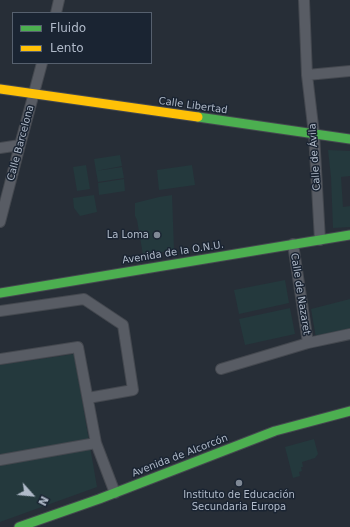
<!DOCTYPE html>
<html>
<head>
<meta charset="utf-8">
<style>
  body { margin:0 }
  #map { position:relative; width:350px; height:527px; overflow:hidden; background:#272e37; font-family:"DejaVu Sans",sans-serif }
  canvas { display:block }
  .legend { position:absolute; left:12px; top:12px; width:140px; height:52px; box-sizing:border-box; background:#1a2432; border:1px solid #56606e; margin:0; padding:5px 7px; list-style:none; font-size:12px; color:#b0bac9 }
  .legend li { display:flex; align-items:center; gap:8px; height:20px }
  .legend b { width:20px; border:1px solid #56606e }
  .north { position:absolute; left:12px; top:475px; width:40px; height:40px; -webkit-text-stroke:3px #1a2432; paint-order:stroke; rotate:117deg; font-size:11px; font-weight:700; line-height:16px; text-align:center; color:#b0bac9 }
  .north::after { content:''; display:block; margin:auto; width:14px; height:18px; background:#b0bac9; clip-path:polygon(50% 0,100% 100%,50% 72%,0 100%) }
</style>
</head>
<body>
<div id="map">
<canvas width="350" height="527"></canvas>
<ul class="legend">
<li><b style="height:5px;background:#4caf50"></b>Fluido</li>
<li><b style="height:5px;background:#ffc107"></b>Lento</li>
</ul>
<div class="north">N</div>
</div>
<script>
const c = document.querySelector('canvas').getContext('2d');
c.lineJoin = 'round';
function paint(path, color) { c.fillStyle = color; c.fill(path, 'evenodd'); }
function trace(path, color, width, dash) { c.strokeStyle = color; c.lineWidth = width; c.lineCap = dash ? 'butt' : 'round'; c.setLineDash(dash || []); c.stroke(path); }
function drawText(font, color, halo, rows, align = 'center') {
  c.font = font + ' "DejaVu Sans",sans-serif'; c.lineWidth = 3; c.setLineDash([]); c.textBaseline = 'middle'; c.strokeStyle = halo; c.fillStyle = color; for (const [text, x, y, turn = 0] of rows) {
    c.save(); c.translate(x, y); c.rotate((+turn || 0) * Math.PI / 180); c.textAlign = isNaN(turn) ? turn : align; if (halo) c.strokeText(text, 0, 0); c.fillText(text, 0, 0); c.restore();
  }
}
paint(new Path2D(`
  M328,150L350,151V176L341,177L343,207L350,206V227L333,228L331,177Z
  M120,155L122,166L96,171L94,159Z
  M86,165L90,189L77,191L73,167Z
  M192,165L195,185L159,190L157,170Z
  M122,167L124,178L98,182L96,171Z
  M124,179L125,191L99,195L98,183Z
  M94,195L97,212L80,216L74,208L73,198Z
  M172,195L174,250L143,255L137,220L135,216V203L159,197Z
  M285,280L289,303L239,314L234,290Z
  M350,299V329L316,338L311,309Z
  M290,308L295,334L245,345L239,319Z
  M74,354L97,487L0,522V365Z
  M314,439L318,454L315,458L302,462L303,467H301L302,471L299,472L300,476L293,478L285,447Z`), '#24393d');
const street = new Path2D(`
  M304,0L307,75L314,134L320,240
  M56,13L59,0
  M307,75L350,71
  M0,148L20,145
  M0,222L20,145L42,63
  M293,244L308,343
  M0,311L84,299L123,325L133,390L88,398
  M0,359L78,347L96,443L0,460
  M221,369L308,343L350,334
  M96,443L115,493`);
const fast = new Path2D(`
  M198,117L350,139
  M0,293L350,235
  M19,527L99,499L275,431L350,411`);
const slow = new Path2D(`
  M0,89L198,117`);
trace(street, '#44484f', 12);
trace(fast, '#44484f', 11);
trace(slow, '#44484f', 11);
trace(street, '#585c64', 10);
trace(fast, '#4caf50', 9);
trace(slow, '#ffc107', 9);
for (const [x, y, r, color] of [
  [157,235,4,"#808996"],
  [239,483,4,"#808996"]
]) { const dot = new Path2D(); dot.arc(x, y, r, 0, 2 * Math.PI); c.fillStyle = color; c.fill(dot); trace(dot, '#1a2432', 1.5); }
drawText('10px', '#b0bac9', '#1a2432', [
  ["Calle Libertad",193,106,8],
  ["Calle Barcelona",21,143,-75],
  ["Calle de Ávila",315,157,-94],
  ["Avenida de la O.N.U.",173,253,-9],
  ["Calle de Nazaret",300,294,81],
  ["Avenida de Alcorcón",180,456,-21]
]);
drawText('10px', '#b0bac9', '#1a2432', [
  ["La Loma",149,235],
  ["Instituto de Educación",239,495,"center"],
  ["Secundaria Europa",239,507,"center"]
], 'right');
</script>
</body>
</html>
